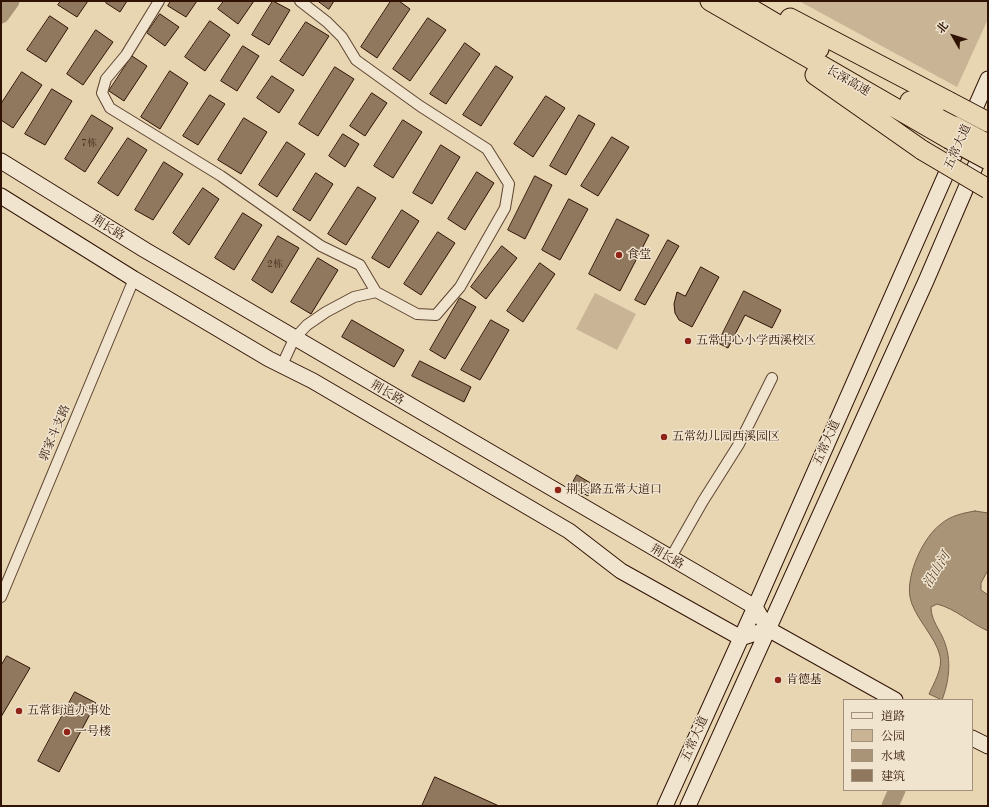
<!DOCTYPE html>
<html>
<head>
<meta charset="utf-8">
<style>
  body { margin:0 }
  #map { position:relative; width:989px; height:807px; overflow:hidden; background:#e8d6b3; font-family:"Old Standard TT","Noto Serif SC",serif }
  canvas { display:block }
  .frame { position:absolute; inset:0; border:2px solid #301304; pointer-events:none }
  .legend { position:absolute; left:843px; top:699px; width:130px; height:92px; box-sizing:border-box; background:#f0e4ce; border:1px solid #a3907d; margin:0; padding:5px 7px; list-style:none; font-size:12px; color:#301304 }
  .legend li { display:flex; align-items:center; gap:8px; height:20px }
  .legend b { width:20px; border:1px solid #a3907d }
  .north { position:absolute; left:933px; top:16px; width:40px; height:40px; -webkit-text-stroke:3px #f0e4ce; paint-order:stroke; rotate:309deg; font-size:11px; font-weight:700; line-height:16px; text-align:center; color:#301304 }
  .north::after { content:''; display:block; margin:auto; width:14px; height:18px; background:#301304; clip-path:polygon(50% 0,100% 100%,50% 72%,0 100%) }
</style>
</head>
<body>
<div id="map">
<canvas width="989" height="807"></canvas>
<div class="frame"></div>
<ul class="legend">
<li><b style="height:5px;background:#f0e4ce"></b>道路</li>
<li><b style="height:11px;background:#c9b595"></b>公园</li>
<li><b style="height:11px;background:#a99478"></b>水域</li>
<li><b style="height:11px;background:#90785f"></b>建筑</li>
</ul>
<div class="north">北</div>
</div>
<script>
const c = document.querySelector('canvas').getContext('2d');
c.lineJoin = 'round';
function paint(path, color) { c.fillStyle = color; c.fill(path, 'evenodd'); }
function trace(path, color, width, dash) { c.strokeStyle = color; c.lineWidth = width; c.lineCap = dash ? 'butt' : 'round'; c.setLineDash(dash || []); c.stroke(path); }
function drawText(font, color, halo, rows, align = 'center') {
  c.font = font + ' "Old Standard TT","Noto Serif SC",serif'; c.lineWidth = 3; c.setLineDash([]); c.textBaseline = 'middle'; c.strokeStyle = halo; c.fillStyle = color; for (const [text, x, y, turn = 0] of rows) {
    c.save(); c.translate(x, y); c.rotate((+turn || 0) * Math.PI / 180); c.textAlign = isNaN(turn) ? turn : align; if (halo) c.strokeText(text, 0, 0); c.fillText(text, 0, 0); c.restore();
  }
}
paint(new Path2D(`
  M799,1H988V19L957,87Z
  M595,293L636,314L617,350L576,329Z`), '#c9b595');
const water = new Path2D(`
  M975,511L988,513V570L981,583V590L988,595V631C970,623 956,609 937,604L931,607C931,618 937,626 942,636C952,656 950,679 942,700L929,694C934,683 943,668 940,656C936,637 913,616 910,597C906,575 923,537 941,524C950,516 963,513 975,511Z`);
paint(water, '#a99478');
trace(water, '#79604a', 1);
trace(new Path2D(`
  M1,15L11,1
  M890,806L897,790`), '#a99478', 17);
const building = new Path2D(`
  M61,1H88L77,17L58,5Z
  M107,1H127L120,12L106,3Z
  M171,1H197L186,17L168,6Z
  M224,1H254L238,24L218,9Z
  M273,1L290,10L269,45L252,35Z
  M318,1H334L329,9Z
  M391,1H399L410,9L377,58L361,47Z
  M160,14L179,27L165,46L147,33Z
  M50,16L68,28L46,62L27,50Z
  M428,18L446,30L410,81L393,69Z
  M210,21L230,35L205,71L185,57Z
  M306,22L329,36L303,76L280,61Z
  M96,30L113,42L83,85L67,74Z
  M465,43L480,54L446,104L430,94Z
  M243,46L259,56L237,91L221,81Z
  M132,56L147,66L124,101L109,91Z
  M496,66L513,77L481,126L463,115Z
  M335,67L354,79L318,136L299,124Z
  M170,71L188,83L160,129L141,117Z
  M22,72L42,85L13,128L1,120V104Z
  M272,76L294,90L279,113L257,98Z
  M52,89L72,101L45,145L25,134Z
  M372,93L387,103L365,136L350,126Z
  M210,95L225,104L198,145L183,136Z
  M546,96L565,108L533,157L514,144Z
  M92,115L113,128L85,172L65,159Z
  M579,115L595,124L566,175L550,166Z
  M244,118L267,132L241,174L218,160Z
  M403,120L422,132L393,178L374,166Z
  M343,134L359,144L345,167L329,156Z
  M612,137L629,147L598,196L581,186Z
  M128,138L147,150L118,196L98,183Z
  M287,142L305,154L277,197L259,185Z
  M441,145L460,157L432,204L413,193Z
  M164,162L183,174L153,220L135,210Z
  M477,172L494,183L465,230L448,219Z
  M316,173L333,184L310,221L293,210Z
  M535,176L552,185L525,239L508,230Z
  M358,187L376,198L346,245L328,234Z
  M203,188L219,199L189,245L173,233Z
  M569,199L588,209L560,260L542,250Z
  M402,210L419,221L389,268L372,258Z
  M243,213L262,225L234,270L215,258Z
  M617,219L649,235L620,291L589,274Z
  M438,232L455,243L421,295L404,284Z
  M278,236L299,248L272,293L252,280Z
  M668,240L679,246L645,305L635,300Z
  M502,246L517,258L486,299L471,287Z
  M318,258L338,270L311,314L291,302Z
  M540,263L555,274L523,322L507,311Z
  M701,267L719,277L692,327L679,320L675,313L674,304L677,292L685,296Z
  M744,291L781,310L772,328L745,315L728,348L718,343Z
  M460,298L476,307L445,359L430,350Z
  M352,320L404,350L394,367L342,337Z
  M491,320L509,330L480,380L461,370Z
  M420,361L471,387L464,402L412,376Z
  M577,475L594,485L588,496L571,486Z
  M7,656L30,668L1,717V666Z
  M75,692L96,703L59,772L38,761Z
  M435,777L499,806H422Z`);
paint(building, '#90785f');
trace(building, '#301304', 1);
const minor = new Path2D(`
  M159,1L126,55L106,79L102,93L110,108L221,176L321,246L360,265L376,292L417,314L436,315L460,287L505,208L509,184L487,149L420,106L356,60L342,37L327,22L300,1
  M282,365L294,339L307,325L326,312L354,297L376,292
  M670,559L703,501L739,444L772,378
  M1,597L134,279`);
const secondary = new Path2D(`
  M1,161L145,250L755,607L768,629L895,700
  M1,196L134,279L269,359L313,381L569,531L621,571L741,638L768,629
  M972,738L988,746
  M665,806L755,607L988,79
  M688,806L926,281L984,146`);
const motorway = new Path2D(`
  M710,1L949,139
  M738,1L819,49
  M790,18L948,101
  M815,75L922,150
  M910,101L954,126`);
trace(minor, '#5e4430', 12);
trace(secondary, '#301304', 17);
trace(motorway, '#301304', 21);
trace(minor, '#f0e4ce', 10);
trace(secondary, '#f0e4ce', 15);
trace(motorway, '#e8d6b3', 19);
const motorwayBridge = new Path2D(`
  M948,101L988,122
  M954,126L988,144
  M949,139L988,160
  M922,150L988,189`);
trace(motorwayBridge, '#301304', 21, []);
trace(motorwayBridge, '#e8d6b3', 19);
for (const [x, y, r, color] of [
  [619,255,4,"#8f2418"],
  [688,341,4,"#8f2418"],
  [664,437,4,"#8f2418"],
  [558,490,4,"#8f2418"],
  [778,680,4,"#8f2418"],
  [19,711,4,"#8f2418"],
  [67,732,4,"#8f2418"]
]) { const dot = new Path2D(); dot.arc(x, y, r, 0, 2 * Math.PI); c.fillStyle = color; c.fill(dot); trace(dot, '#f0e4ce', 1.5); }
drawText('10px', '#482c1b', null, [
  ["7栋",89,143],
  ["2栋",275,264]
]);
drawText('12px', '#301304', '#f0e4ce', [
  ["长深高速",848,81,30],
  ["五常大道",958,147,-66],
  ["荆长路",108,228,32],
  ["荆长路",387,393,30],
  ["郭家斗支路",55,433,-67],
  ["五常大道",827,443,-66],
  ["荆长路",667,557,30],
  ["五常大道",695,739,-66]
]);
drawText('12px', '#301304', '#f0e4ce', [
  ["食堂",627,255],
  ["五常中心小学西溪校区",696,341],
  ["五常幼儿园西溪园区",672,437],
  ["荆长路五常大道口",566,490],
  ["肯德基",786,680],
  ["五常街道办事处",27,711],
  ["一号楼",75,732]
], 'left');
drawText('italic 13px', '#604732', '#f0e4ce', [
  ["沿山河",937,570,-58]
]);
</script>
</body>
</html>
